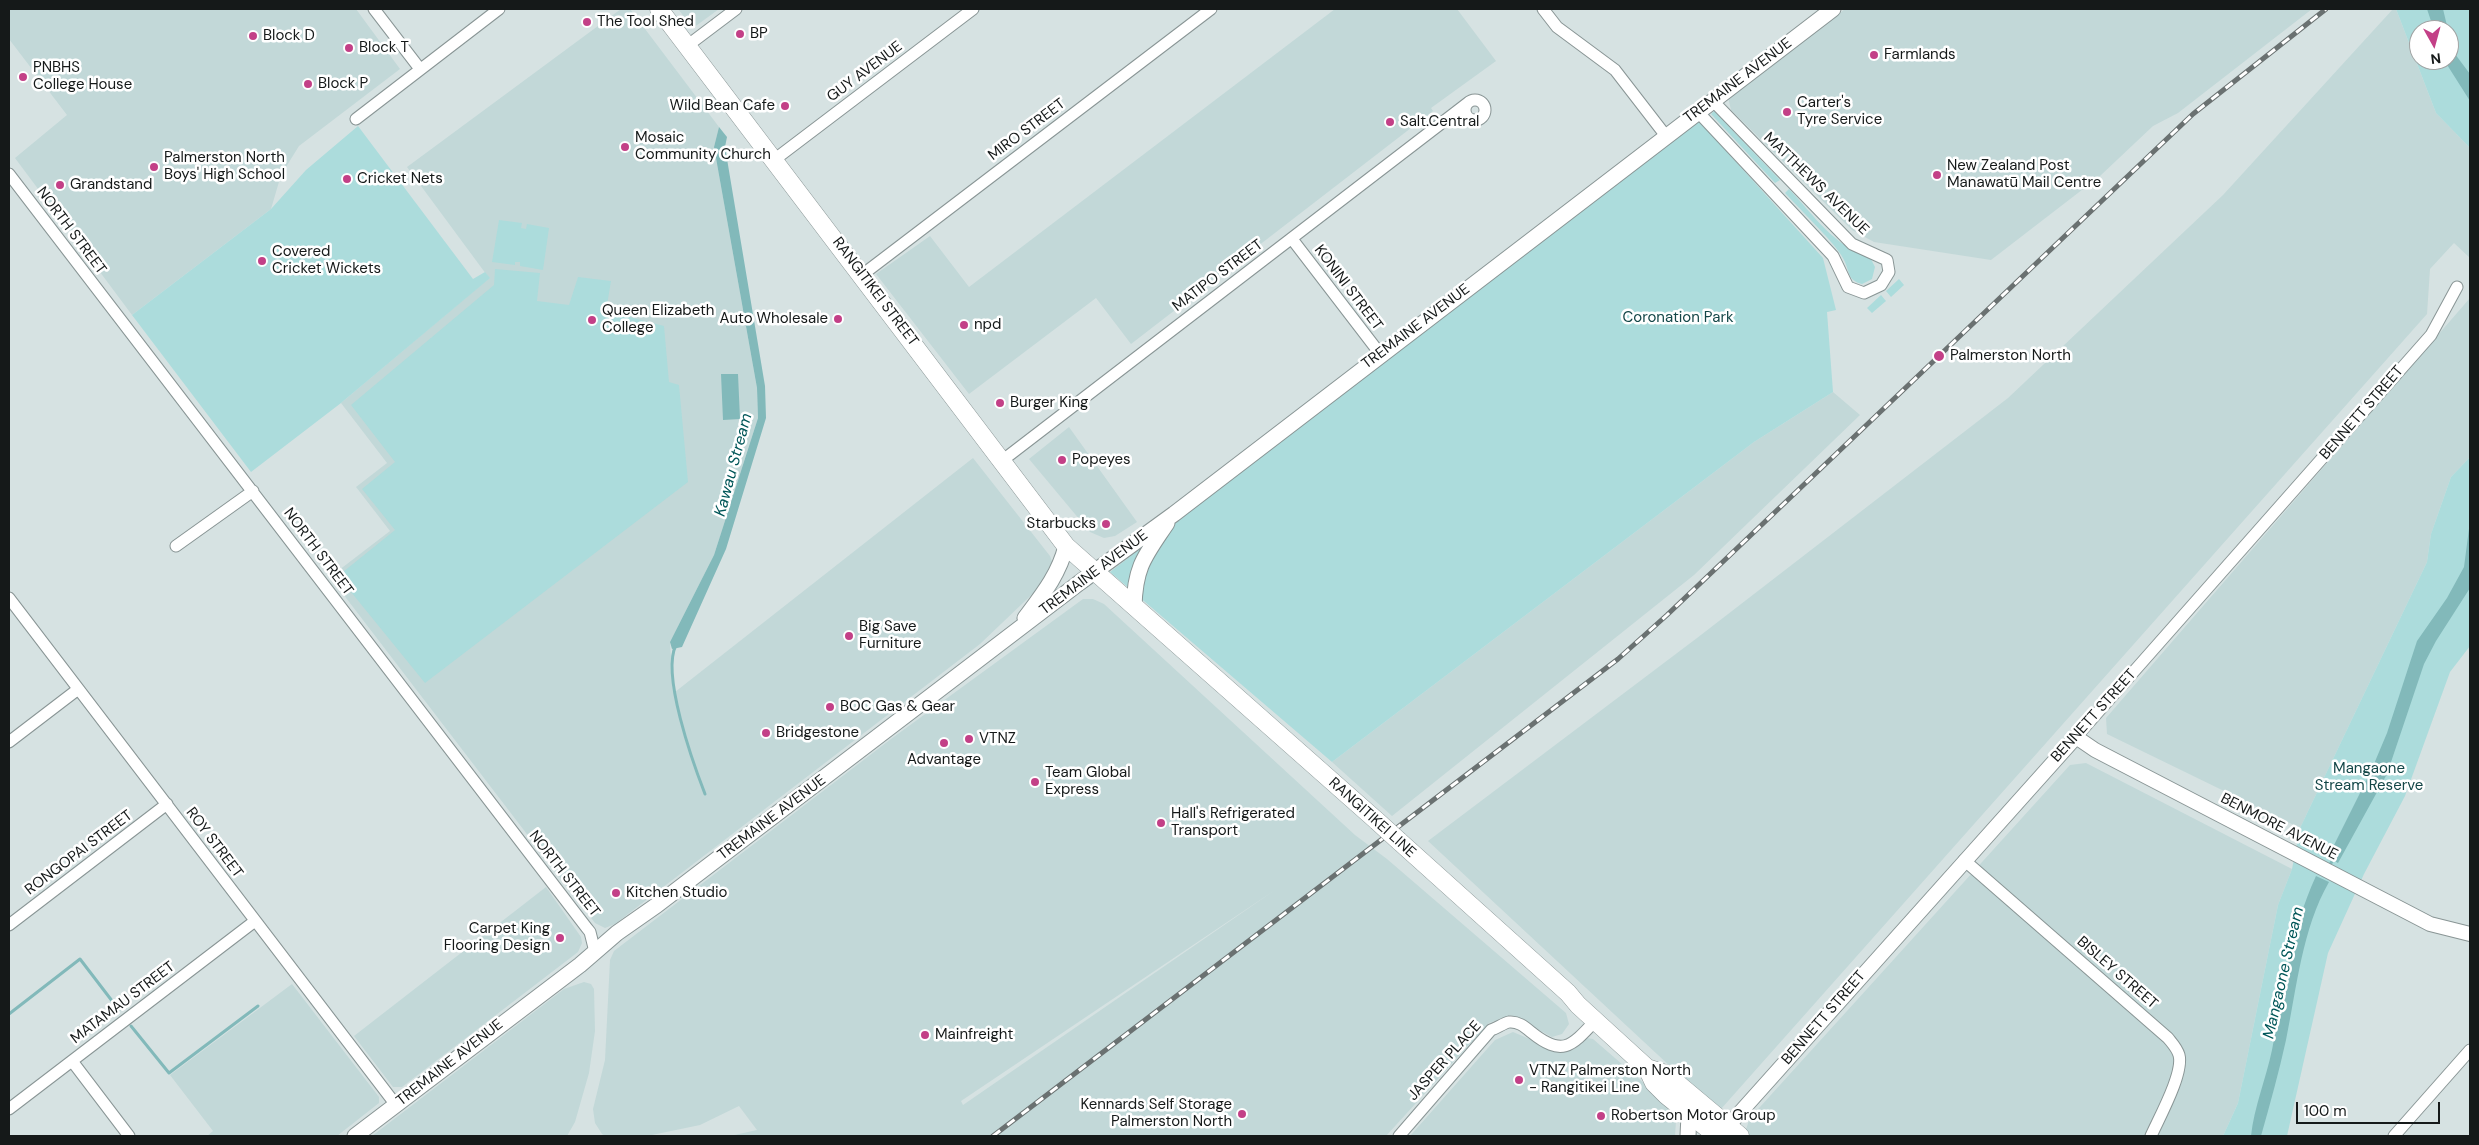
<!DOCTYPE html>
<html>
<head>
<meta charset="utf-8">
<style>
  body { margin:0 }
  #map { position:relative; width:2479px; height:1145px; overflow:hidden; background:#d6e2e2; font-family:"DM Sans",sans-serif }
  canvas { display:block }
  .frame { position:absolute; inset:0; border:10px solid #151919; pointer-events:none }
  .north { position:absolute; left:2409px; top:20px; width:50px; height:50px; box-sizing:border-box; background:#fff; border:1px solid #a1a3a3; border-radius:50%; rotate:173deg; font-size:14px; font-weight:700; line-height:20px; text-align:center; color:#151919 }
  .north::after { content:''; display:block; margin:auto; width:18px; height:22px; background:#c34087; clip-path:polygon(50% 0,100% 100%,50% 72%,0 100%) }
  .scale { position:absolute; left:2296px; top:1102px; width:144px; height:22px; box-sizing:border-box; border:2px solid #151919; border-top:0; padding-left:6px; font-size:15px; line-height:18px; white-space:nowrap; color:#151919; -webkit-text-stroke:4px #fff; paint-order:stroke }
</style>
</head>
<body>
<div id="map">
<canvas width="2479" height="1145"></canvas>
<div class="frame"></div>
<div class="north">N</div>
<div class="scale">100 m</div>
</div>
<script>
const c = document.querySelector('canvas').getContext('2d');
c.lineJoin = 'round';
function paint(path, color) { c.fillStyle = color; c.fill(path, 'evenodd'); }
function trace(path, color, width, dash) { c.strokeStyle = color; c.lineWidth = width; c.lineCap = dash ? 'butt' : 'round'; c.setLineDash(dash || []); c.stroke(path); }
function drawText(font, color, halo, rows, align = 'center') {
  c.font = font + ' "DM Sans",sans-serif'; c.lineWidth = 5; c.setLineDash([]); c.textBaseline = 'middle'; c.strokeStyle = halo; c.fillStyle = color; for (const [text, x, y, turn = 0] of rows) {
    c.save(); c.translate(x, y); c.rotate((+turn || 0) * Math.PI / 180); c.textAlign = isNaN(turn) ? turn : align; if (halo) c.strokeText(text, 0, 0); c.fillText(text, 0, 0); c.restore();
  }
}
paint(new Path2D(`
  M9,9H356L400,69L299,146L281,175L271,209L132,315L15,158L67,115L9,39Z
  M621,9H630L719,127L714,147L757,388L758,418L714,555L670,642L673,691L675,692L973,458L1050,556L1053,564L1045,582L980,644L615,924L605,928L595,923L330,577L390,531L356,487L387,463L341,403L489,278L407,167Z
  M678,9H719L693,28Z
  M1335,9H1457L1496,61L1431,108L1433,111L1131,344L1096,298L969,394L876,274L930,236L969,287Z
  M1845,9H2312L2178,113L2153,126L2100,176L1991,260L1874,242L1852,230L1731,110L1728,97L1733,93Z
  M2393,9H2396L2436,113L2470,148V258L2454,243L2430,269L2427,314L1721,1109L1715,1108L1428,841L1697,638L2008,398L2223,195Z
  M2470,298V457L2451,477L2431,534L2427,562L2300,828L2107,734L2106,718Z
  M1833,392L1860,415L1694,575L1392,816L1332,762L1754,442Z
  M1069,427L1137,522L1115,536L1104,538L1090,532L1029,459Z
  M1083,599H1093L1104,604L1355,835L1387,859L1566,1013L1569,1024L1562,1034L1552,1037L1511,1015L1489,1023L1386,1136H730L757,1130L739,1106L700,1125L647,1136H605L602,1134L595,1123L593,1109L605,1060L610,960L614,951L891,739ZM1275,890L963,1105L961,1101Z
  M2086,763L2292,869L2278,905L2238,1103L2223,1136H1750L1745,1132L1750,1118L2070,765Z
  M546,887L581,937L582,943L578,952L402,1087H393L354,1036Z
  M584,982L591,984L594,989L595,1031L589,1073L575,1122L567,1136H372L564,989Z
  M292,984L379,1097V1103L337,1136H207L213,1131L170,1075Z
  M1513,1032L1558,1051L1574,1049L1587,1038L1593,1039L1668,1104L1676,1121L1675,1136H1410L1495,1040Z`), '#c2d8d8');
paint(new Path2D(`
  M2396,9H2470V148L2436,113ZM2419,30H2449V60H2419Z
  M1714,111L1780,180L1775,183L1711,114Z
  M1698,120L1823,258L1836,310L1827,312L1833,392L1754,442L1332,762L1110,572Z
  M358,126L473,279L485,272L490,278L341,403L251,472L132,315L271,209L306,170Z
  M1789,189C1813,214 1835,248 1870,257L1875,267L1872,279L1862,284C1848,280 1850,274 1845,262C1839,246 1798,208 1785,193Z
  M499,220L522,223L521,228L526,229L527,224L549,228L543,270L520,266V262H515V265L492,262Z
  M495,269L540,273L537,301L569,305L578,277L611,281L606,311L664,326L669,382L679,385L688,482L425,683L338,576L395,530L362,489L395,462L351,405L494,285Z
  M1899,279L1904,285L1891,297L1886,291Z
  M1881,295L1886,301L1872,313L1867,308Z
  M2470,457V646L2450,672L2405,796L2364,874L2328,953L2287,1136H2223L2238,1103L2278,905L2292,869L2300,828L2427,562L2431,534L2451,477Z`), '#acdcdc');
paint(new Path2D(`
  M2427,9H2443L2448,30H2434Z
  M2449,34L2455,54L2470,74V101L2444,60H2449Z
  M719,127L727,137L725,147L765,386L766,418L726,549L682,647L672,649L670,642L714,555L758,418L757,388L714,147Z
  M721,374H738L740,419L723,420Z
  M2470,521V588L2436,641L2424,664L2387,774L2338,863L2328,857L2371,771L2387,733L2417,641L2447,598L2464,567Z
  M2316,876L2329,882C2302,929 2297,987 2286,1040C2279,1072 2270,1104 2261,1136H2251C2254,1107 2266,1079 2272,1050C2284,991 2290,932 2316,876Z`), '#82b9ba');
trace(new Path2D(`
  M676,645C661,674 693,763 705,794
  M2328,868L2335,856
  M9,1014L80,959L119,1010
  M131,1026L169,1073L258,1006`), '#82b9ba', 3);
const minor = new Path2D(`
  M374,9L420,69
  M1543,9L1557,27L1615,70L1666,136
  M687,46L736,9
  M1465 110a10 10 0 1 1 20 0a10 10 0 1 1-20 0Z
  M1698,112L1833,256L1848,287L1864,293L1881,285L1889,272L1887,260L1852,244L1713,101
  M356,119L499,9
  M774,160L973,9
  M9,174L586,927L590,932L595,952
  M1292,239L1381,355
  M862,275L1211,9
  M1003,460L1469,102
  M176,546L253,491
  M9,598L396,1105
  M2076,737L2431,335L2457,287
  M9,742L77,690
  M1964,860L2168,1038C2172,1043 2177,1048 2179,1055C2184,1073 2159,1118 2151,1136
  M9,925L167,804
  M72,1061L129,1136
  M9,1109L255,921
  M1399,1136L1491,1030C1497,1028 1504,1023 1509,1022C1518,1021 1525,1027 1531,1032C1562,1057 1571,1047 1595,1021
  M2394,1136L2470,1050`);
const tertiary = new Path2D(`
  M1728,1126L2076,737L2095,750L2405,911L2430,924L2470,934`);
const secondary = new Path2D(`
  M1134,607C1135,566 1145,556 1167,523
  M1025,618C1043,594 1059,574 1066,546
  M355,1136L580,965L617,933L657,905L1079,583L1174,514L1833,9
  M1688,1136L1689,1115`);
const trunk = new Path2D(`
  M659,9L1066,546L1377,821
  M1399,841L1568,993L1578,1005L1647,1068L1654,1083L1666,1095L1717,1136
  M1647,1068L1666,1074L1740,1136`);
trace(minor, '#899595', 13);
trace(tertiary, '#899595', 16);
trace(secondary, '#899595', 17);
trace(trunk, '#899595', 19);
trace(minor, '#fff', 11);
trace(tertiary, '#fff', 14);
trace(secondary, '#fff', 15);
trace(trunk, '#fff', 18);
const rail = new Path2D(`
  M993,1136L1618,659L1667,615L2193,114L2326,9`);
trace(rail, '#6a7171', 5);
trace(rail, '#fff', 3, [9]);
const trunkBridge = new Path2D(`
  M1377,821L1399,841`);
trace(trunkBridge, '#899595', 19, []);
trace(trunkBridge, '#fff', 18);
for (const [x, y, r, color] of [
  [587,22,5,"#c34087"],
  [740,34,5,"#c34087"],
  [253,36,5,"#c34087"],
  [349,48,5,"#c34087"],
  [1874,55,5,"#c34087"],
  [23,77,5,"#c34087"],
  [308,84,5,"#c34087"],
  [785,106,5,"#c34087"],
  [1787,112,5,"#c34087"],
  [1390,122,5,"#c34087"],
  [625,147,5,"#c34087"],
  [154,167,5,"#c34087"],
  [1937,175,5,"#c34087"],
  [347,179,5,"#c34087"],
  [60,185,5,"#c34087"],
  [262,261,5,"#c34087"],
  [838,319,5,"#c34087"],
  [592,320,5,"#c34087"],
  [964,325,5,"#c34087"],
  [1939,356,6,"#c34087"],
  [1000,403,5,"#c34087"],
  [1062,460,5,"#c34087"],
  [1106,524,5,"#c34087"],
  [849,636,5,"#c34087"],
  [830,707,5,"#c34087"],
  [766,733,5,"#c34087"],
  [969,739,5,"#c34087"],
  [944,743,5,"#c34087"],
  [1035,782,5,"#c34087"],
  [1161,823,5,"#c34087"],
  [616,893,5,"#c34087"],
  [560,938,5,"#c34087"],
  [925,1035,5,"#c34087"],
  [1519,1080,5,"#c34087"],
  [1242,1114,5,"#c34087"],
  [1601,1116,5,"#c34087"]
]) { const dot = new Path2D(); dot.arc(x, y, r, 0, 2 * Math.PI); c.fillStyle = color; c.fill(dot); trace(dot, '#fff', 2); }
drawText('15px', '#151919', '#fff', [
  ["The Tool Shed",597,22],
  ["BP",750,34],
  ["Block D",263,36],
  ["Block T",359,48],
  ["Farmlands",1884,55],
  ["PNBHS",33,68],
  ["College House",33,85],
  ["Block P",318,84],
  ["Carter's",1797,103],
  ["Tyre Service",1797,120],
  ["Wild Bean Cafe",775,106,"right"],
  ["Salt.Central",1400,122],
  ["Mosaic",635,138],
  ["Community Church",635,155],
  ["Palmerston North",164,158],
  ["Boys' High School",164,175],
  ["New Zealand Post",1947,166],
  ["Manawatū Mail Centre",1947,183],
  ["Cricket Nets",357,179],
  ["Grandstand",70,185],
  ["Covered",272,252],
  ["Cricket Wickets",272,269],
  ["Queen Elizabeth",602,311],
  ["College",602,328],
  ["Auto Wholesale",828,319,"right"],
  ["npd",974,325],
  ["Palmerston North",1950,356],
  ["Burger King",1010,403],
  ["Popeyes",1072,460],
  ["Starbucks",1096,524,"right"],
  ["Big Save",859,627],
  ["Furniture",859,644],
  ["BOC Gas & Gear",840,707],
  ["Bridgestone",776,733],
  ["VTNZ",979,739],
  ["Advantage",944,760,"center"],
  ["Team Global",1045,773],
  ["Express",1045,790],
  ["Hall's Refrigerated",1171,814],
  ["Transport",1171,831],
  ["Kitchen Studio",626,893],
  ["Carpet King",550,929,"right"],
  ["Flooring Design",550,946,"right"],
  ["Mainfreight",935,1035],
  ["VTNZ Palmerston North",1529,1071],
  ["- Rangitikei Line",1529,1088],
  ["Kennards Self Storage",1232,1105,"right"],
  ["Palmerston North",1232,1122,"right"],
  ["Robertson Motor Group",1611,1116]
], 'left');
drawText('15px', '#151919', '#fff', [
  ["GUY AVENUE",865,72,-37],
  ["TREMAINE AVENUE",1738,81,-37],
  ["MIRO STREET",1027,130,-37],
  ["MATTHEWS AVENUE",1816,184,44],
  ["NORTH STREET",71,231,53],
  ["MATIPO STREET",1218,276,-37],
  ["KONINI STREET",1348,288,53],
  ["RANGITIKEI STREET",875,292,53],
  ["TREMAINE AVENUE",1416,327,-37],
  ["BENNETT STREET",2362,413,-49],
  ["NORTH STREET",318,552,53],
  ["TREMAINE AVENUE",1094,573,-37],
  ["BENNETT STREET",2094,716,-48],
  ["TREMAINE AVENUE",772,818,-37],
  ["RANGITIKEI LINE",1372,818,42],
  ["BENMORE AVENUE",2279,827,27],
  ["ROY STREET",214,843,53],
  ["RONGOPAI STREET",79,853,-37],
  ["NORTH STREET",564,874,52],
  ["BISLEY STREET",2117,973,41],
  ["MATAMAU STREET",123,1003,-37],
  ["BENNETT STREET",1824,1018,-49],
  ["JASPER PLACE",1445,1061,-48],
  ["TREMAINE AVENUE",450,1063,-38]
]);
drawText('15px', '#134647', '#fff', [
  ["Coronation Park",1678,318],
  ["Mangaone",2369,769],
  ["Stream Reserve",2369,786]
]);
drawText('italic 16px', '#015658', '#fff', [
  ["Kawau Stream",734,465,-75],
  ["Mangaone Stream",2284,973,-77]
]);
</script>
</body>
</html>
